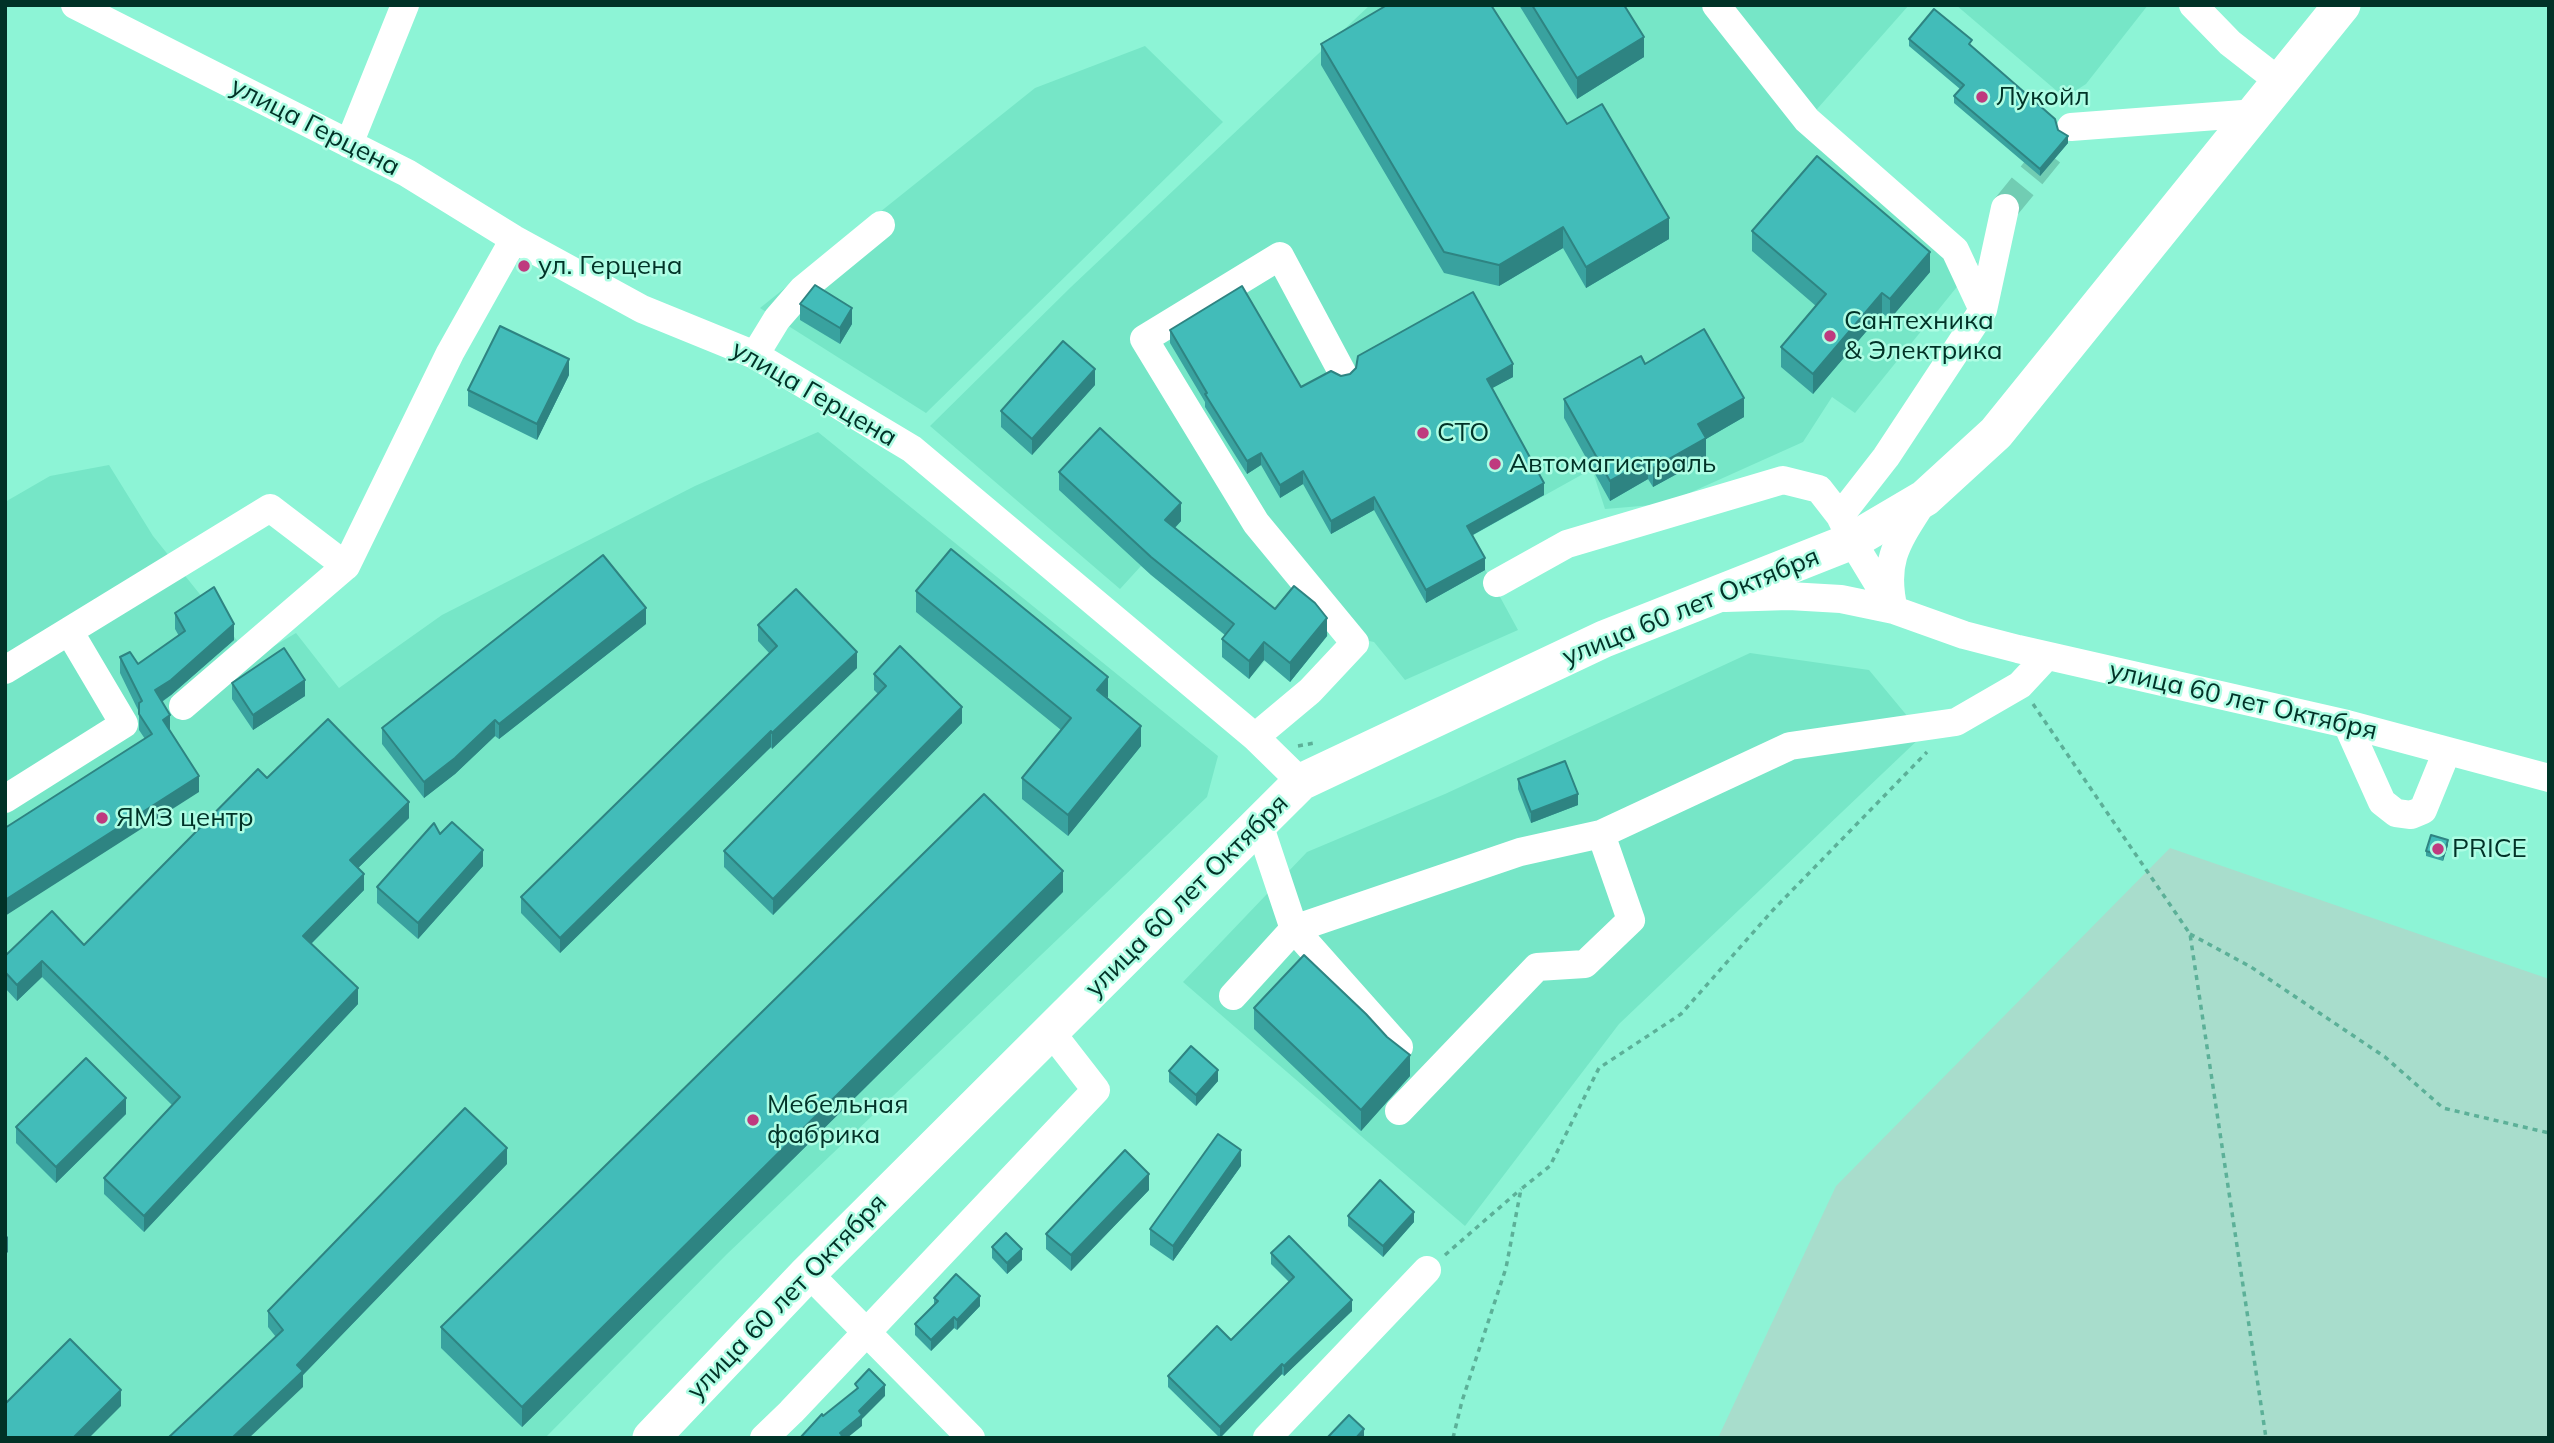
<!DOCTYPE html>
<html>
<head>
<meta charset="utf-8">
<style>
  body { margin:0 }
  #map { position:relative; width:2554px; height:1443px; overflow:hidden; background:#8df4d6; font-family:Mulish,sans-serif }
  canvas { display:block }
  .frame { position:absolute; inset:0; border:7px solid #013227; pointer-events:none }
</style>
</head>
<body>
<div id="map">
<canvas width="2554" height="1443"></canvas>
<div class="frame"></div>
</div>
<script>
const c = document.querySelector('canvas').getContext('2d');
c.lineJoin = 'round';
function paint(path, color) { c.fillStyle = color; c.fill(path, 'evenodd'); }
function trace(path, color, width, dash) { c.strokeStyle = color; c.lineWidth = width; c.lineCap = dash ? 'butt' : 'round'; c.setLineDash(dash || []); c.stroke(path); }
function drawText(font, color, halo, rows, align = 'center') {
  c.font = font + ' Mulish,sans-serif'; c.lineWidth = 5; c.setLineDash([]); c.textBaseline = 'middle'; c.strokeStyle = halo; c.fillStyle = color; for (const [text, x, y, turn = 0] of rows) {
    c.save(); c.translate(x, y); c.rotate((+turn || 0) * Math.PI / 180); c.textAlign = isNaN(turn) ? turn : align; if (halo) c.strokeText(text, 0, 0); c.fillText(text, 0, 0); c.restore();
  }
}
paint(new Path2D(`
  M1370,5H1909L1810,117L1977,262L1855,413L1832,397L1803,442L1665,504L1605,509L1592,469L1468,538L1518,630L1405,680L1374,642L1330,633L1290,682L1265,661L1249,679L1222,657L1233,642L1141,566L1120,589L930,426L1071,287Z
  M1956,5H2148L2086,84L2072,93L2058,92Z
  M1145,46L1223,122L926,413L760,308L1035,88Z
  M818,432L1218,756L1207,797L727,1254L545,1438H5V502L50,476L109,465L153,536L252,659L296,633L339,688L442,615L695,486Z
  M1750,653L1869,670L1923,735L1619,1024L1465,1226L1183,982L1307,852L1445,794Z`), '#76e6c7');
paint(new Path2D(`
  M2170,848L2549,979V1438H1718L1836,1186Z`), '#a8ddcc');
trace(new Path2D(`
  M2005,208L2058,143`), '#71cdb3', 28, [28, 14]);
trace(new Path2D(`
  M2033,704L2190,934L2266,1438
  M1298,746L1314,743
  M2190,934L2251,967L2385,1057L2443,1108L2549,1133
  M1445,1255L1521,1189
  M1453,1438L1462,1401L1506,1268L1521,1189L1550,1166L1599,1068L1681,1014L1773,910L1927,752`), '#5cb098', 3.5, [5, 5]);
trace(new Path2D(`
  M75,5L407,173L514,239L642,309L755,355L912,449L1255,737L1301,782
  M1716,5L1807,120L1955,250L1983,310
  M2193,5L2230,43L2280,82
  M2071,127L2256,113
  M349,144L405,5
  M755,355L777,319L803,289L881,225
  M1840,516L1886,457L1983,310L2005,208
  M1497,583L1567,544L1783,480L1819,489L1840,516L1852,541L1894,610L1964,635L2018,649L2347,724L2549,778
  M1725,598L1789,596L1841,599L1894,610C1882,560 1898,541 1924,500
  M5,670L69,631
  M183,706L346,566
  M2347,724L2382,802L2396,813L2411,815L2423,810L2447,751
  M1255,737L1310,691L1355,643L1256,523L1144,339L1280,256L1342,372
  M5,799L124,724L69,631L270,508L346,566L450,353L514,239
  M1259,824L1294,929L1399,1047
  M1233,996L1294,929L1520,852L1601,834L1790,746L1956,722L2020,685L2047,656
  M1399,1111L1537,967L1585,964L1631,920L1601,834
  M808,1273L971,1438
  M764,1438L791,1412L1096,1090L1051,1032
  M1267,1438L1427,1270`), '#fff', 28);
trace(new Path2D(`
  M651,1438L808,1273L1301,782L1604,639L1852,541L1925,498L1996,433L2342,5`), '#fff', 37);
paint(new Path2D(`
  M1519,5H1624L1644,57L1577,99Z
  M1909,39L1972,47L2058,130L2068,143L2040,176L1954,103V96L1960,89L1909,46Z
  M1321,44L1567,124L1669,239L1586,288L1563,248L1499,286L1444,273L1321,65Z
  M1752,231L1930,272L1890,319L1882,313L1813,394L1781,367V347L1816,306L1752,251Z
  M800,304L852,324L840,344L800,320Z
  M1170,330L1301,387L1341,376L1513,377L1492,388L1544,495L1473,535L1485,570L1426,603L1374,510L1331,534L1303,484L1280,498L1261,465L1247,474L1205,407V402L1170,343Z
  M1645,364L1744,417L1706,439V458L1653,487L1648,479L1610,501L1564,418V399Z
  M569,375L537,440L468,406V390Z
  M1095,385L1032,455L1001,427V411Z
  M1059,472L1181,521L1175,528L1275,609L1327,636L1290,682L1264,660L1249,679L1222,657V639L1225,635L1151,575L1059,490Z
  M916,591L1108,698L1141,746L1068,836L1022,799V778L1061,730L916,612Z
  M175,613L234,640L171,695L162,702L170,731L199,792L145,739L139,730V712L120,673V657L138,664L179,636L175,629Z
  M646,624L499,739L495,736L455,774L424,798L382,744V728Z
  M758,625L857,668L772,749L771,747L560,953L521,913V897L770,654L758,641Z
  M874,674L962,723L773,915L724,867V851L878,694L874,690Z
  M232,683L305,696L253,730L232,699Z
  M267,778L409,818L358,868L364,890L311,944L358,1004L144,1232L104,1194V1178L173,1106L42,977L17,1001L5,988V956L84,945Z
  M1518,779L1578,805L1531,823L1518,789Z
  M440,834L483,866L418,939L377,903V887Z
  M2448,845L2443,861L2426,856V851Z
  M1063,892L522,1427L441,1348V1327Z
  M1254,1008L1410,1076L1361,1131L1254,1029Z
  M1169,1071L1218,1081L1196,1106L1169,1082Z
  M126,1114L56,1183L16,1143V1127Z
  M507,1164L303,1375V1387L276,1337L268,1327V1311Z
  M1241,1166L1173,1261L1150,1245V1229Z
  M1149,1190L1071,1271L1046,1249V1234Z
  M1348,1216L1414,1222L1383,1257L1348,1226Z
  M992,1247L1022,1260L1007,1274L992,1258Z
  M1271,1253L1352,1311L1284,1376L1282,1374L1220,1438L1168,1387V1376L1231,1340L1289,1282L1271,1264Z
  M934,1298L980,1306L957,1330L954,1328L931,1351L915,1335V1324L934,1305Z`), '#39a29f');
paint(new Path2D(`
  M1644,37V57L1577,99V78Z
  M2068,136V143L2040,176V169Z
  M1669,218V239L1586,288V267Z
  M1563,227V248L1499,286V265Z
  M1930,252V272L1890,319V299Z
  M1882,293V313L1813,394V374Z
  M852,308V324L840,344V328Z
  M569,359V375L537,440V424Z
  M1513,364V377L1487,391V379Z
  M1095,369V385L1032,455V439Z
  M1744,398V417L1706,439V458L1653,487V468L1698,424Z
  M1261,453V465L1247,474V461Z
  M1648,460V479L1610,501V481Z
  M1303,471V484L1280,498V485Z
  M1544,483V495L1467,538V526Z
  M1374,497V510L1331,534V521Z
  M1181,503V521L1165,538V520Z
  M1485,558V570L1426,603V590Z
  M646,608V624L499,739V724Z
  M1327,618V636L1290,682V663Z
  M234,624V640L171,695L155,706V690Z
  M1264,642V660L1249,679V661Z
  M857,652V668L772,749V733Z
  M1108,677V698L1097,690Z
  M305,680V696L253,730V715Z
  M962,707V723L773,915V899Z
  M170,715V731L163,720Z
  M495,720V736L455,774L424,798V782Z
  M1141,726V746L1068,836V815Z
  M771,731V747L560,953V938Z
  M199,776V792L5,916V900Z
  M1578,794V805L1531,823V812Z
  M409,802V818L350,876V860Z
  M2448,840V845L2443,861V856Z
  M483,850V866L418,939V923Z
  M1063,871V892L522,1427V1407Z
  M364,874V890L303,952V936Z
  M42,961V977L17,1001V985Z
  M358,988V1004L144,1232V1216Z
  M1410,1055V1076L1361,1131V1110Z
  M1218,1070V1081L1196,1106V1095Z
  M126,1098V1114L56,1183V1167Z
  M507,1148V1164L303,1375V1387L249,1438H232L297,1365Z
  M1241,1150V1166L1173,1261V1246Z
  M1149,1174V1190L1071,1271V1255Z
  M1414,1212V1222L1383,1257V1246Z
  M8,1236V1252L5,1255V1239Z
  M1022,1249V1260L1007,1274V1263Z
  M980,1296V1306L957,1330V1320Z
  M1352,1300V1311L1284,1376V1366Z
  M954,1317V1328L931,1351V1340Z
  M1282,1364V1374L1220,1438V1427Z
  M885,1385V1396L862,1419V1426L847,1438H840V1433L859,1411Z
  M121,1390V1406L89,1438H73Z
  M1364,1429V1438H1356Z`), '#2e8482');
const building = new Path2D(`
  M1387,5H1491L1567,124L1602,104L1669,218L1586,267L1563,227L1499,265L1444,252L1321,44Z
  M1532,5H1624L1644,37L1577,78Z
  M1934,9L1972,40L1969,44L2055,119L2058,130L2068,136L2040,169L1954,96L1964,85L1909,39Z
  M1817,156L1930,252L1890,299L1882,293L1813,374L1781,347L1826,294L1752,231Z
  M815,285L852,308L840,328L800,304Z
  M1242,286L1301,387L1331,371L1341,376L1350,374L1356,368L1358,356L1473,292L1513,364L1487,379L1544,483L1467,526L1485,558L1426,590L1374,497L1331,521L1303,471L1280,485L1261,453L1247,461L1205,394L1207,393L1170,330Z
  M500,326L569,359L537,424L468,390Z
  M1704,329L1744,398L1698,424L1706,438L1653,468L1648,460L1610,481L1564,399L1641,356L1645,364Z
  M1063,341L1095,369L1032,439L1001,411Z
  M1100,428L1181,503L1165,520L1275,609L1294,586L1315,603L1327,618L1290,663L1264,642L1249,661L1222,639L1234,624L1151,557L1059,472Z
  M951,549L1108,677L1097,690L1141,726L1068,815L1022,778L1071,718L916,591Z
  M603,555L646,608L499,724L495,720L455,758L424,782L382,728Z
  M214,587L234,624L171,680L155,690L170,715L163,720L199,776L5,900V828L152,734L139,714V703L142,701L120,657L130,652L138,664L185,631L175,613Z
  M796,589L857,652L772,733L771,731L560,938L521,897L777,646L758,625Z
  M900,646L962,707L773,899L724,851L886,686L874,674Z
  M284,648L305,680L253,715L232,683Z
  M328,719L409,802L350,860L364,874L303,936L358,988L144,1216L104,1178L180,1097L42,961L17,985L5,972V956L52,911L84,945L258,769L267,778Z
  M1565,761L1578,794L1531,812L1518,779Z
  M984,794L1063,871L522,1407L441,1327Z
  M452,822L483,850L418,923L377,887L434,823L440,834Z
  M2431,835L2448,840L2443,856L2426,851Z
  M1304,955L1366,1014L1387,1037L1410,1055L1361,1110L1254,1008Z
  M1191,1046L1218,1070L1196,1095L1169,1071Z
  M86,1058L126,1098L56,1167L16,1127Z
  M465,1108L507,1148L297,1365L303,1371L232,1438H168L283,1330L268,1311Z
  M1218,1134L1241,1150L1173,1246L1150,1229Z
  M1125,1150L1149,1174L1071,1255L1046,1234Z
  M1380,1180L1414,1212L1383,1246L1348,1216Z
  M1006,1233L1022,1249L1007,1263L992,1247Z
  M1289,1236L1352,1300L1284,1366L1282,1364L1220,1427L1168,1376L1217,1326L1231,1340L1294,1277L1271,1253Z
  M956,1274L980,1296L957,1320L954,1317L931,1340L915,1324L938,1301L934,1298Z
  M70,1339L121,1390L73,1438H5V1404Z
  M869,1369L885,1385L859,1411L862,1415L840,1433L842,1435L840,1438H800L822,1414L823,1416L858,1388L855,1384Z
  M1349,1415L1364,1429L1356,1438H1327Z`);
paint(building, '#42bcb9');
trace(building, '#2e8482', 2);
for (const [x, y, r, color] of [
  [1982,97,7,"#bf3a7f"],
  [524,266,7,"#bf3a7f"],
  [1830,336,7,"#bf3a7f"],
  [1423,433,7,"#bf3a7f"],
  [1495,464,7,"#bf3a7f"],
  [102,818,7,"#bf3a7f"],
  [2438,849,7,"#bf3a7f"],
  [753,1120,7,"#bf3a7f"]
]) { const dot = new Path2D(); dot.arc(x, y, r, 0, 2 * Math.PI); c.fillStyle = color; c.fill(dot); trace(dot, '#aefde4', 2.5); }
drawText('26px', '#013227', '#aefde4', [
  ["Лукойл",1996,97],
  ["ул. Герцена",538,266],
  ["Сантехника",1844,321],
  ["& Электрика",1844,351],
  ["СТО",1437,433],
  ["Автомагистраль",1509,464],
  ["ЯМЗ центр",116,818],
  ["PRICE",2452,849],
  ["Мебельная",767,1105],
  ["фабрика",767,1135]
], 'left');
drawText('26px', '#013227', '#aefde4', [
  ["улица Герцена",315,127,27],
  ["улица Герцена",814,394,30],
  ["улица 60 лет Октября",1691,607,-22],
  ["улица 60 лет Октября",2243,701,13],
  ["улица 60 лет Октября",1187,896,-45],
  ["улица 60 лет Октября",787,1297,-46]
]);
</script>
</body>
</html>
